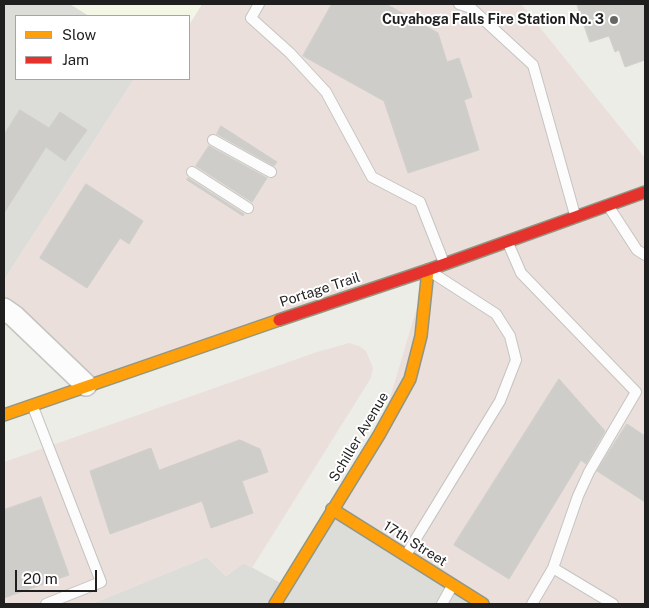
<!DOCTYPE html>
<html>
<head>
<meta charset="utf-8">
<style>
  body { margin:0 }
  #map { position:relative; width:649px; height:608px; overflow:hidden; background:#edede8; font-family:"Public Sans",sans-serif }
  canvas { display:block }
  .frame { position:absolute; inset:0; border:5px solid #1f1f1f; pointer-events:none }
  .legend { position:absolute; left:15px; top:15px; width:175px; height:65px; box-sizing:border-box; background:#fff; border:1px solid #a5a5a5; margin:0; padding:6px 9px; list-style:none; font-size:15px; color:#1f1f1f }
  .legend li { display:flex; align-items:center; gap:10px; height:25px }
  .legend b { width:25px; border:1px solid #a5a5a5 }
  .scale { position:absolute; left:15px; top:570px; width:82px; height:22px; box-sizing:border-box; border:2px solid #1f1f1f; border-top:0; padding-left:6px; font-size:15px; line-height:18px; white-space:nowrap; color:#1f1f1f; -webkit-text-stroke:4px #fff; paint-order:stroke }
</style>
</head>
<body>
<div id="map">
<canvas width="649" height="608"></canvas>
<div class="frame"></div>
<ul class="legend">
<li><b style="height:6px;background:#ff9f0a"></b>Slow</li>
<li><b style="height:6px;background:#e5322d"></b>Jam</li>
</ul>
<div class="scale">20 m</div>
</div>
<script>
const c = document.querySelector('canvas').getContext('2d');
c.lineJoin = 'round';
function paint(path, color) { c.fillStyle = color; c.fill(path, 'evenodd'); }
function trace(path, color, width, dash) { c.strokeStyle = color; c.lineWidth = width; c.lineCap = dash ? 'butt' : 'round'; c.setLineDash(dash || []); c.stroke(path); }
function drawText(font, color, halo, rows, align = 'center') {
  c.font = font + ' "Public Sans",sans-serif'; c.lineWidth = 4; c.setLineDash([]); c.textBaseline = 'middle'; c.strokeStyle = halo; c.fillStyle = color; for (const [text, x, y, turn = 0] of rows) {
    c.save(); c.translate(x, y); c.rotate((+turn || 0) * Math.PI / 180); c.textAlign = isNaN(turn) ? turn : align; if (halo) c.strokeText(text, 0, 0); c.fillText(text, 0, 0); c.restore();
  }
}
paint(new Path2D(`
  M4,4H70L89,16H16V79H134L4,280Z
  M332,509L483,604H91L207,557L226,576L244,563L286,586Z`), '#dcdcd9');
paint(new Path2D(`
  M202,4H521L645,158V604H483L332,509L379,435L428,270L86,385L4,309V280L134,79H189V25Z
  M349,343L359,346L366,351L373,368L371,378L252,568L244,563L226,576L207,557L91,604H4V462L317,352Z`), '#eadfdb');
paint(new Path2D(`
  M70,4H202L189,25V16H89Z`), '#f4f6e5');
const building = new Path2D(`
  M332,4H386L438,33L447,62L459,58L472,97L464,100L479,150L408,173L384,101L303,56Z
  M577,4H645V60L625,67L619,50L615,52L609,36L590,42Z
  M20,110L49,128L60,112L87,130L65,161L46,147L4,213V135Z
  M221,126L277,162L274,166L217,134Z
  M209,146L267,178L252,202L196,166Z
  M188,178L244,214L243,216L187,180Z
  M86,184L143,221L129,244L120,238L87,288L40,258Z
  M559,379L605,431L586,464L581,460L509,579L454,545Z
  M627,424L645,436V502L597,471Z
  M240,440L260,449L268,472L242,481L253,513L211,528L202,501L110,534L90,471L151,448L159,470Z
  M41,497L69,575L4,598V510Z`);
paint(building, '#cecdc9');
trace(building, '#d0cfca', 1);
const lane = new Path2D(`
  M259,4L251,18L290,53L326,92L372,177L420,202L444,263
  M459,4L471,8L533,65L575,215
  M213,140L271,172
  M192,172L248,208
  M609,207L637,250L645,255
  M508,243L521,273L636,392L589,472L578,496L553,568
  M33,407L101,582L46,604
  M406,555L500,401L516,360L510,336L496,314L431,272
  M442,604L452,586
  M532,604L553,568L613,604`);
const street = new Path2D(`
  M4,309L14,316L86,385`);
const slow = new Path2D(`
  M4,415L279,320
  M332,509L483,604
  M275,604L379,435L410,379L421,336L428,270`);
const jam = new Path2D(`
  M279,320L428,270L645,192`);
trace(lane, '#c4c4c2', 12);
trace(street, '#c4c4c2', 24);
trace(slow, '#919681', 14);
trace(jam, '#919681', 14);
trace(lane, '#fcfcfc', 10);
trace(street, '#fcfcfc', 21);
trace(slow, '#ff9f0a', 11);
trace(jam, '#e5322d', 11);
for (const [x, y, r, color] of [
  [614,20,5,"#676765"]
]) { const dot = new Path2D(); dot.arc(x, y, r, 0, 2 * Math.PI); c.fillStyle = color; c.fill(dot); trace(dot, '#fff', 2); }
drawText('bold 14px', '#1f1f1f', '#fff', [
  ["Cuyahoga Falls Fire Station No. 3",604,20]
], 'right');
drawText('14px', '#1f1f1f', '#fff', [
  ["Portage Trail",320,290,-18],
  ["Schiller Avenue",359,437,-59],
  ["17th Street",415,544,32]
]);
</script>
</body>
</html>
